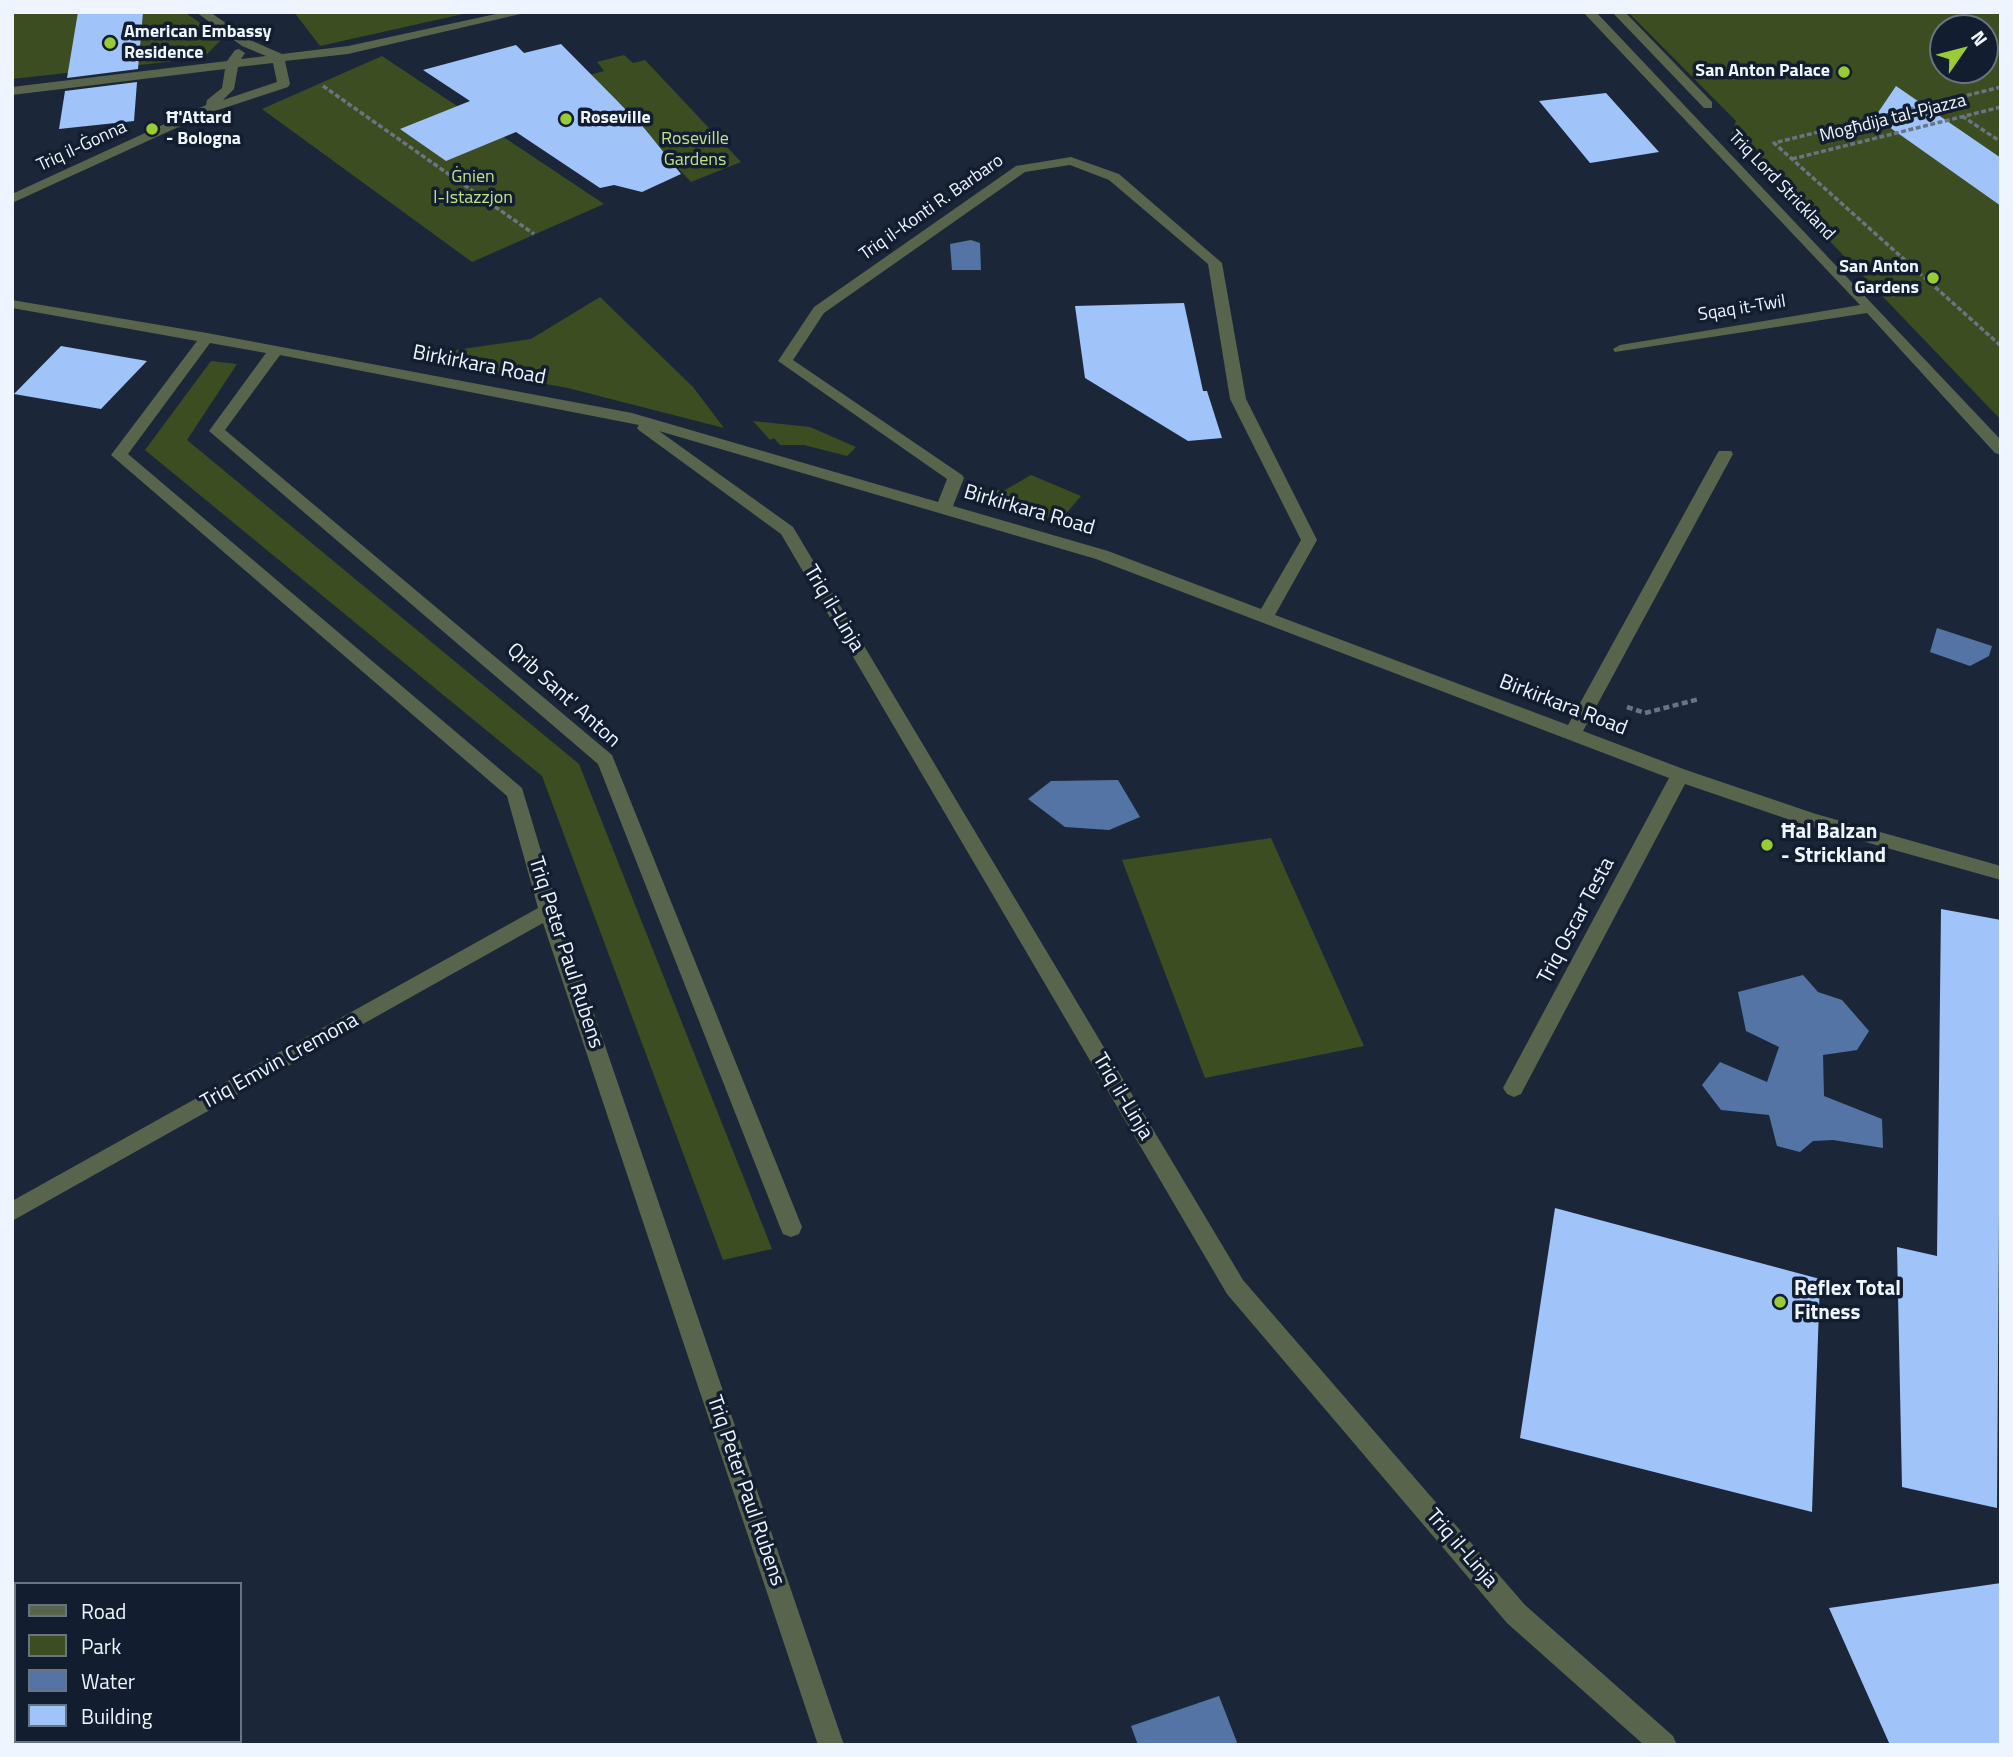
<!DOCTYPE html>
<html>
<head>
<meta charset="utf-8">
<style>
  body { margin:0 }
  #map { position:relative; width:2013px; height:1757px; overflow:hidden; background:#1b2739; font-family:"Titillium Web",sans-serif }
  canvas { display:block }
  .frame { position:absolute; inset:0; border:14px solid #eef5ff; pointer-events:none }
  .legend { position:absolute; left:14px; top:1582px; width:228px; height:161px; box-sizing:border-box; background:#121d2f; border:2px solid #6a7382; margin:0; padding:9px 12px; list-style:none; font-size:21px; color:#eef5ff }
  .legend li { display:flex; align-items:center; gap:14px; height:35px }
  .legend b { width:35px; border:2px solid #6a7382 }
  .north { position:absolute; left:1929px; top:14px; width:70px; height:70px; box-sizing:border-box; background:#121d2f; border:2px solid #6a7382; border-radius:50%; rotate:55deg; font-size:19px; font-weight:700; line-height:28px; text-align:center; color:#eef5ff }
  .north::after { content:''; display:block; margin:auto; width:24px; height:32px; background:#99cb35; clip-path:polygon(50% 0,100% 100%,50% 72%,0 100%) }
</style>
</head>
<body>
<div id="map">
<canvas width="2013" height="1757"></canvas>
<div class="frame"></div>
<ul class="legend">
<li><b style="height:9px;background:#59644c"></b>Road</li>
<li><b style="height:19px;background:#3c4d21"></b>Park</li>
<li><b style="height:19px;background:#5474a6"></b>Water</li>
<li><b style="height:19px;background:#a0c3fa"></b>Building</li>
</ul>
<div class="north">N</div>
</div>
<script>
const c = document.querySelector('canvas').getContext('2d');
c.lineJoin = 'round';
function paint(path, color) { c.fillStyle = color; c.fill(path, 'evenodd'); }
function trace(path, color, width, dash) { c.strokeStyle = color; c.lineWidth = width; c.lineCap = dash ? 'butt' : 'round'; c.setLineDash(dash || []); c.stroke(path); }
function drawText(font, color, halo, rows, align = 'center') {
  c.font = font + ' "Titillium Web",sans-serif'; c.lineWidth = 7; c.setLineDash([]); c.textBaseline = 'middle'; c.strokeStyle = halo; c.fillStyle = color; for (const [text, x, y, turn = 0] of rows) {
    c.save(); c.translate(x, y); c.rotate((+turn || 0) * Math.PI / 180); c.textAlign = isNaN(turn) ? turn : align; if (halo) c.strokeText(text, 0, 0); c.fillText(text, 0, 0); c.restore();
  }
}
paint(new Path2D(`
  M12,12H184L223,38L203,58L12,79Z
  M294,12H472L320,46Z
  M1628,12H2001V420L1730,137L1736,121ZM1943,28H1985V70H1943Z
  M624,55L633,63L645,60L741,162L691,182L647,135L649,133L620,103L615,105L590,75L604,71L597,62Z
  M382,56L604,204L472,262L262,109Z
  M600,297L693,387L724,428L568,388L452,367L456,350L531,339Z
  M211,361L237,364L187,440L579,764L772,1249L723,1260L542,776L145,450Z
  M753,421L810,427L856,447L847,456L804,445H780L774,438L770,440Z
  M1031,475L1081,496L1063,517L1044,518L968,499L974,490H1005Z
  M1271,838L1364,1046L1205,1078L1122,860Z`), '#3c4d21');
paint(new Path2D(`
  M971,240L980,243L981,270H952L950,244Z
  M1937,628L1992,646L1989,656L1970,666L1930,652Z
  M1118,780L1140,817L1109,830L1065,827L1028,799L1051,781Z
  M1803,975L1818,992L1842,1000L1869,1031L1857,1050L1823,1055L1824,1096L1882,1119L1883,1148L1833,1140L1813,1141L1800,1152L1777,1146L1769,1115L1721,1110L1702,1085L1720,1062L1767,1082L1779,1047L1746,1031L1738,992Z
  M1219,1696L1238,1745H1138L1131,1726Z`), '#5474a6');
paint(new Path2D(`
  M78,12H143L138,69L67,78Z
  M561,44L645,129L681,174L642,192L614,185L600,188L516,132L446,161L400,129L470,101L423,70L516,45L524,53Z
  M137,82L134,121L59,129L65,91Z
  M1896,86L2001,158V206L1875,117Z
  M1606,93L1659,152L1590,163L1539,101Z
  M1184,303L1203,391H1207L1222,438L1188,441L1085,378L1075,306Z
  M61,346L147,361L101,409L14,394Z
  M1941,909L2001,920L1997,1508L1902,1487L1897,1247L1937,1256Z
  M1555,1208L1820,1279L1812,1512L1520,1438Z
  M2001,1583V1745H1890L1829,1608Z`), '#a0c3fa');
trace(new Path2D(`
  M1760,12H1777
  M323,86L534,234
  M2001,87L1774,143L2001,346
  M1962,116L2001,142
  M1792,159L2001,107`), '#6a7483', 3.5, [5, 2.5]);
trace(new Path2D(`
  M1627,707L1645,713L1699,699`), '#6a7483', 4.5, [6, 3.5]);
paint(new Path2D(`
  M1612,12H1625L1712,102V108H1704Z`), '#59644c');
paint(new Path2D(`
  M196,12H210L250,40L282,54L348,46L505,12H529L348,54L285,61L290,84L288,87L209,113L12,203V194L206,105L207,100L222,88L225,69L12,95V87L227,61L235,50L239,49L245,53L241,59L266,56L242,46ZM273,63L277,82L223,100L234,89L238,67Z
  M1583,12H1596L2001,440V455L1995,453L1867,313L1615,352L1613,349L1620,345L1860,305Z
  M1071,157L1119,174L1222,263L1246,399L1317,540L1275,615L1568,725L1717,454L1719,451H1731L1733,454L1583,731L1686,770L1816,814L2001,866V880L1805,825L1685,784L1521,1094L1514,1097L1507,1094L1503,1088L1669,778L1096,559L659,431L793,527L1243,1280L1525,1605L1673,1736L1677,1745H1644L1507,1623L1227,1294L781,534L640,431L637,428L639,425L280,355L225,430L612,755L802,1227L799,1234L791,1237L783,1234L780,1227L598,764L209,431L266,353L210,343L128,454L522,788L559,911L844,1745H818L543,923L12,1221V1201L538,908L507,796L111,455L197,341L12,308V300L207,333L632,413L938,502L947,479L778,361L814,307L1016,166ZM1070,165L1109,180L1208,264L1230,399L1301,540L1261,609L1108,551L953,506L964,478L962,475L793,360L824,313L1025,172Z`), '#59644c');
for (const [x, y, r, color] of [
  [110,43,7,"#99cb35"],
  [1844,72,7,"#99cb35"],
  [566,119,7,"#99cb35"],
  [152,129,7,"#99cb35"],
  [1933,278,7,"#99cb35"],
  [1767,845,7,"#99cb35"],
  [1780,1302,7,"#99cb35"]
]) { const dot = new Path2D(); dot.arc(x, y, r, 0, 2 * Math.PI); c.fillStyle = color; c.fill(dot); trace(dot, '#121d2f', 2.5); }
drawText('bold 18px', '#eef5ff', '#121d2f', [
  ["American Embassy",124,33],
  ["Residence",124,54],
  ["San Anton Palace",1830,72,"right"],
  ["Ħ'Attard",166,119],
  ["- Bologna",166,140],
  ["Roseville",580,119],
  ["San Anton",1919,268,"right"],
  ["Gardens",1919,289,"right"]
], 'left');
drawText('18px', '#eef5ff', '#121d2f', [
  ["Mogħdija tal-Pjazza",1893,119,-14],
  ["Triq il-Ġonna",82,147,-25],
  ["Triq Lord Strickland",1781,186,46],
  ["Triq il-Konti R. Barbaro",932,208,-35],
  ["Sqaq it-Twil",1742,309,-9]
]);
drawText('18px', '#bfe18b', '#121d2f', [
  ["Roseville",695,140],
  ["Gardens",695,161],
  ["Ġnien",473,178],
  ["l-Istazzjon",473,199]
]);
drawText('21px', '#eef5ff', '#121d2f', [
  ["Birkirkara Road",479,366,11],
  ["Birkirkara Road",1029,511,16],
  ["Triq il-Linja",833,609,59],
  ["Qrib Sant' Anton",563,696,42],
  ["Birkirkara Road",1563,706,21],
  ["Triq Oscar Testa",1577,921,-62],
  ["Triq Peter Paul Rubens",565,953,72],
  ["Triq Emvin Cremona",280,1062,-29],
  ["Triq il-Linja",1122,1097,59],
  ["Triq Peter Paul Rubens",745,1491,71],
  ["Triq il-Linja",1461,1549,49]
]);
drawText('bold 21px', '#eef5ff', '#121d2f', [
  ["Ħal Balzan",1781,833],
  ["- Strickland",1781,857],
  ["Reflex Total",1794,1290],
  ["Fitness",1794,1314]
], 'left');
</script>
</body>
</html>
